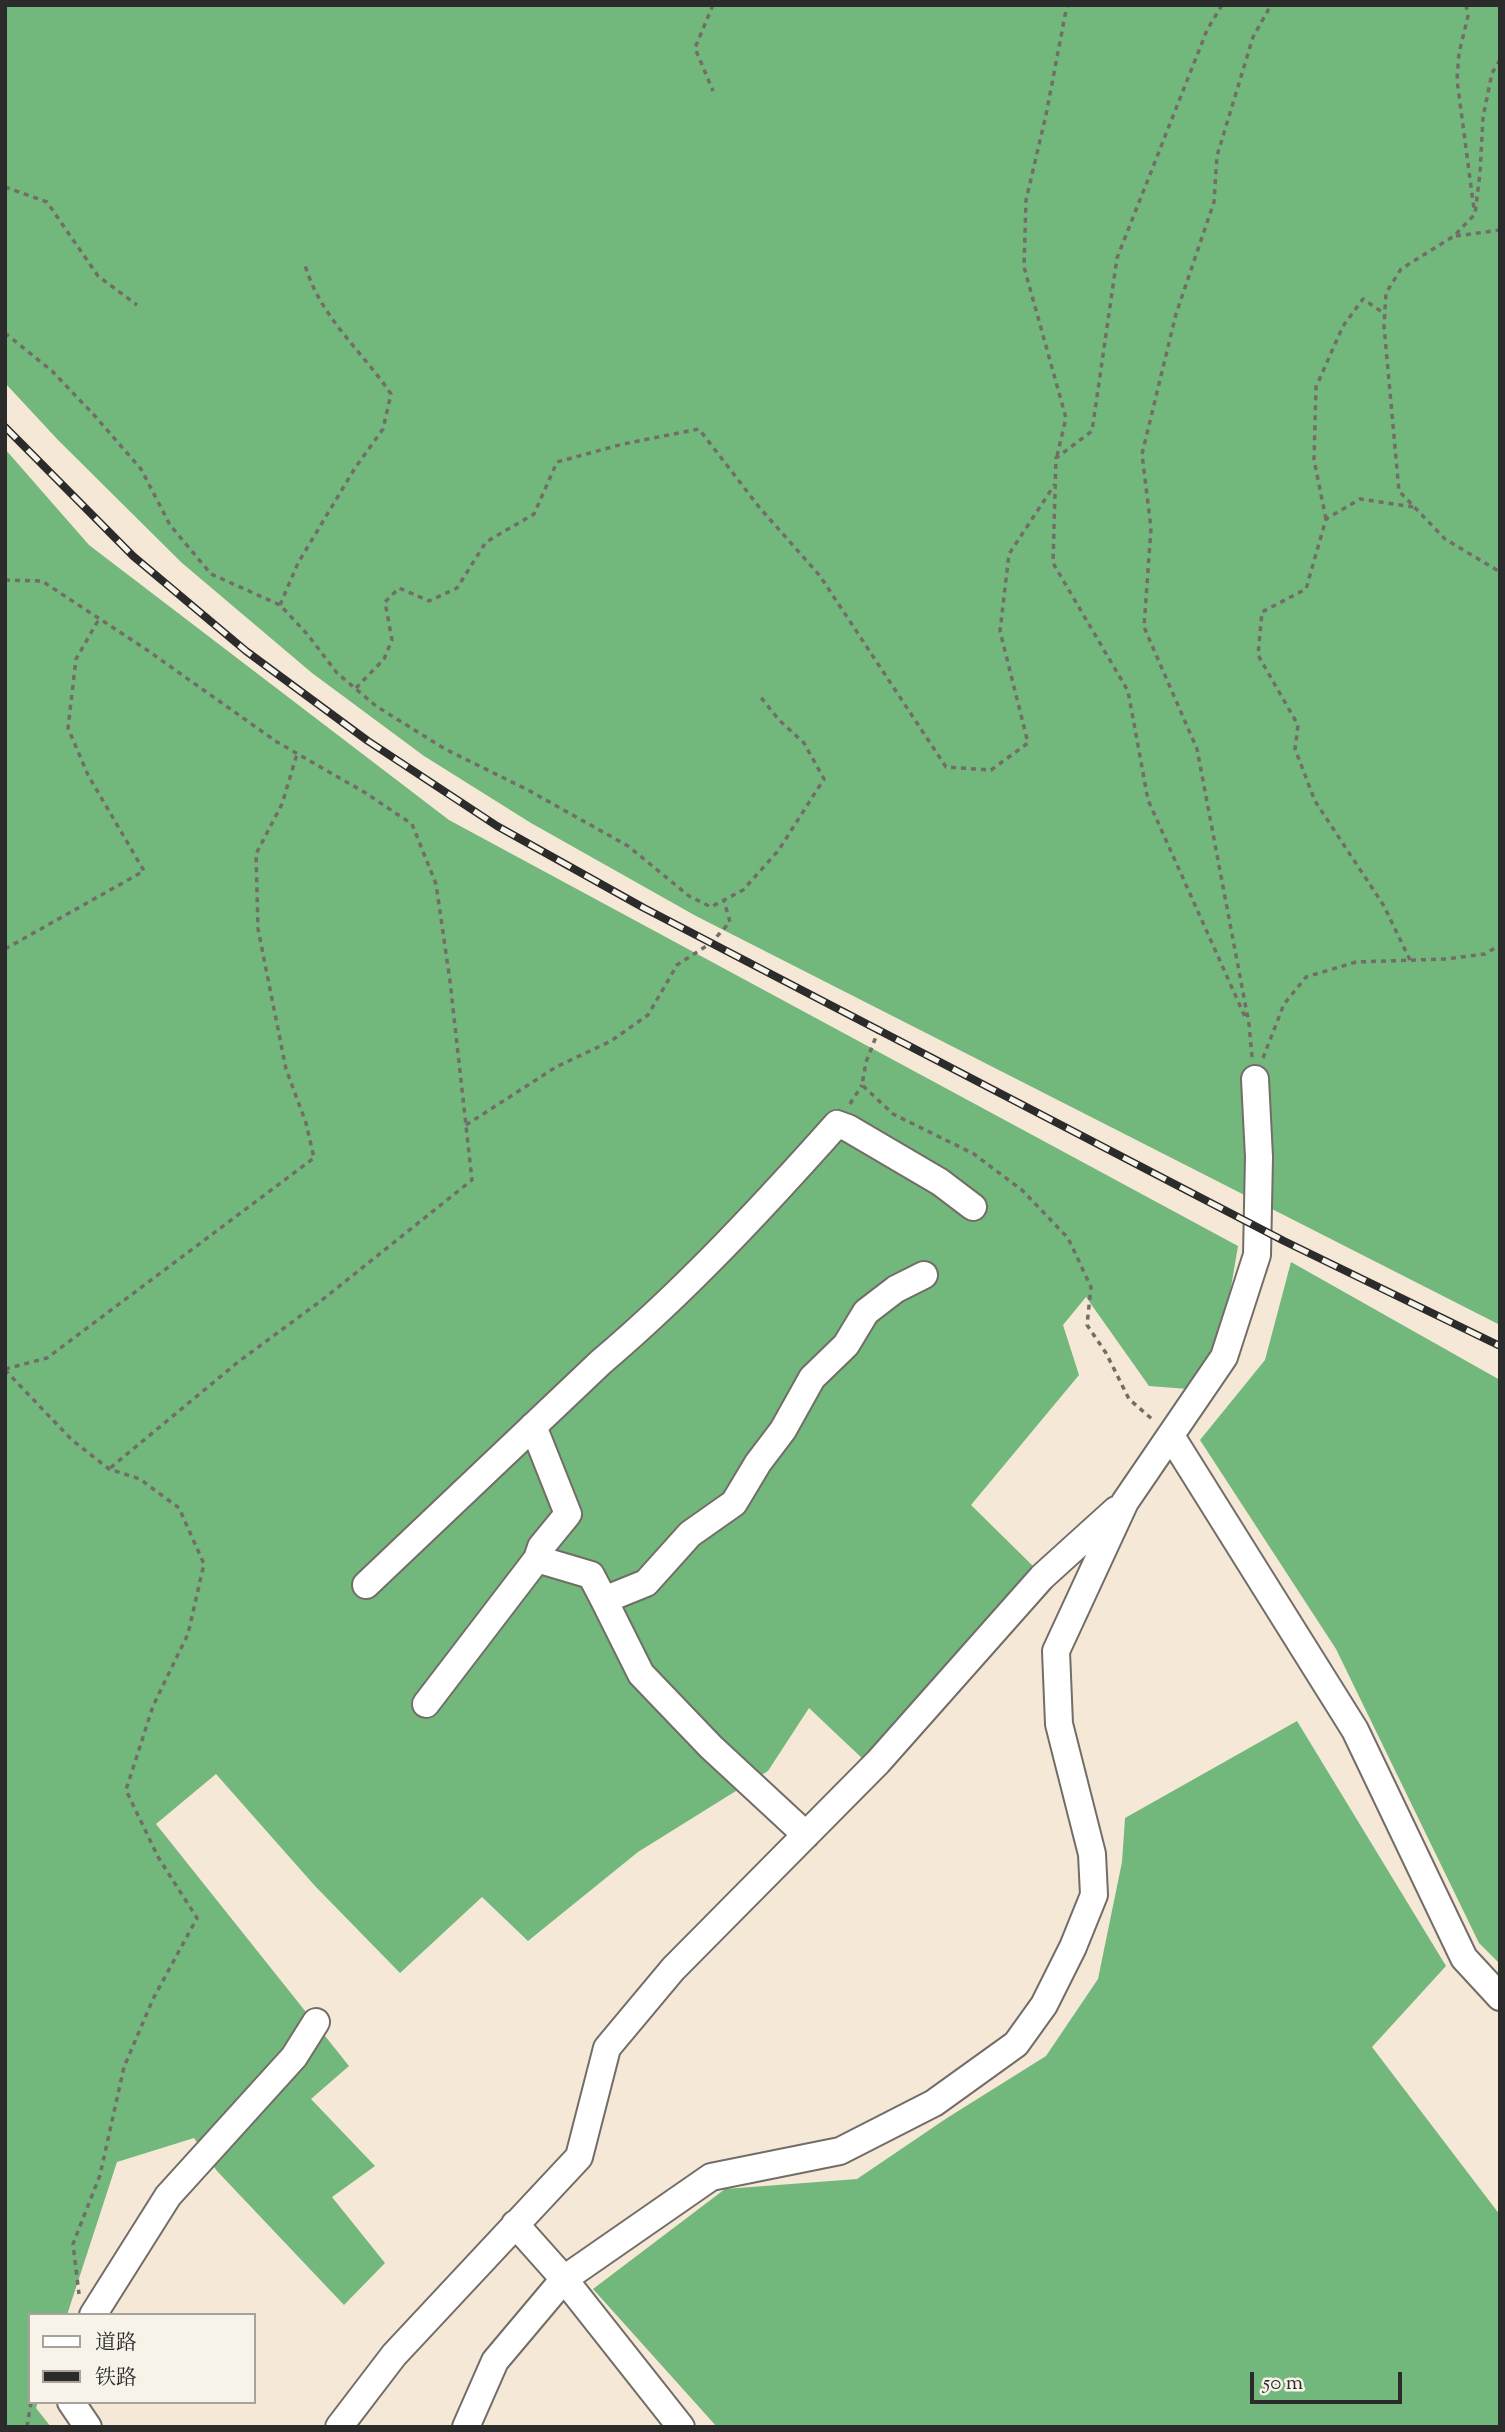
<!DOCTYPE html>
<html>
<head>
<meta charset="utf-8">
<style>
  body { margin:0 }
  #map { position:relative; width:1505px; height:2432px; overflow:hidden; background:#f6e8d6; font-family:"Sorts Mill Goudy","Noto Serif SC",serif }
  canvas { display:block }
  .frame { position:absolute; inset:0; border:7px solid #2b2b2b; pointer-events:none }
  .legend { position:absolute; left:28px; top:2313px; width:228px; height:91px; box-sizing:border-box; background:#f7f3e8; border:2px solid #a5a39c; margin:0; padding:9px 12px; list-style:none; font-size:21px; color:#2b2b2b }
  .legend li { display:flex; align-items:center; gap:14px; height:35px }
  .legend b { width:35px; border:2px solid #a5a39c }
  .scale { position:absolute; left:1250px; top:2372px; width:152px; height:32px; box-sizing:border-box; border:4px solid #2b2b2b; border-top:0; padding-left:9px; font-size:21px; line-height:24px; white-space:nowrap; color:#2b2b2b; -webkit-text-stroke:5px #f7f3e8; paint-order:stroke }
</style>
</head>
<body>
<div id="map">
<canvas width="1505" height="2432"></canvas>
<div class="frame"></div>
<ul class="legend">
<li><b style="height:9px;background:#fff"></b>道路</li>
<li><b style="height:9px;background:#2b2b2b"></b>铁路</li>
</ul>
<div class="scale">50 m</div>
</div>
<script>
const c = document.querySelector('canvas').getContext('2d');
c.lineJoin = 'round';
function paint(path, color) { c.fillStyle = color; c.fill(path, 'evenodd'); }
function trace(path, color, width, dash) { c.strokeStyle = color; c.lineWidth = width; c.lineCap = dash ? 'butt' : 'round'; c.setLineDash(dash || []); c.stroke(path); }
paint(new Path2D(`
  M5,5H1500V1325L696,916L531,823L424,756L312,673L182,563L58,440L5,383Z
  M5,449L89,545L449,820L1238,1246L1223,1334L1188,1389L1149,1386L1086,1297L1063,1325L1079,1375L971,1505L1033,1566L865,1761L809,1708L768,1771L638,1852L528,1941L482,1897L400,1973L315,1886L216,1774L156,1824L349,2066L311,2099L375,2166L332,2197L385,2263L344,2305L217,2171L194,2138L117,2162L67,2315H30V2402H38L36,2408L51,2427H5Z
  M1291,1262L1500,1380V1964L1479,1943L1336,1649L1200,1440L1265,1360Z
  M1297,1721L1446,1966L1372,2047L1500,2215V2427H717L593,2289L725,2189L857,2179L947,2118L1046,2056L1098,1979L1122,1862L1125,1818Z`), '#72b77c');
const minor = new Path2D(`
  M533,1426L568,1514L541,1547L537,1559L591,1575L604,1600
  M1171,1436L1355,1730L1464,1958L1500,1997
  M366,1585L601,1362C686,1290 763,1207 837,1124L848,1128L940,1182L973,1207
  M426,1704L537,1559
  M806,1835L711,1747L641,1674L604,1600L646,1583L690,1534L734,1503L758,1463L783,1430L812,1378L846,1345L866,1312L896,1289L924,1275
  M515,2224L564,2279L681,2427
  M93,2315L168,2196L294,2057L316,2022
  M71,2402L88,2427
  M339,2427L394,2355L579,2157L607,2048L673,1969L878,1762L1042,1577L1116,1510
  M466,2427L495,2361L564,2279L711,2177L840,2151L934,2103L1016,2044L1044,2005L1073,1947L1094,1895L1092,1854L1059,1724L1056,1651L1125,1502L1224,1357L1257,1255L1259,1157L1255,1079`);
trace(minor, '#726d67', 30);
trace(new Path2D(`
  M713,5L695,48L713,91
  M1222,5L1207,30L1117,258L1092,431L1056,458L1053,563L1128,691L1148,800L1246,1019
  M1466,5L1468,16L1459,53L1457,80L1474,209
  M1500,60L1492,73L1483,117L1480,173L1475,214L1454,236L1401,269L1386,293L1384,326L1399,491L1445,539L1500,572
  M5,187L47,202L98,276L137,305
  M1456,236L1500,230
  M5,333L52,371L94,415L141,469L170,525L211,574L280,605L308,635L337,673L376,706L445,749L528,790L628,846L689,896L711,907L743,890L778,851L824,779L804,743L779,720L759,695
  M1057,456L1066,418L1024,267L1026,200L1046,115L1067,5
  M1326,519L1314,460L1316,387L1343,326L1363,299L1385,314
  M5,580L42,581L147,650L277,742L364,792L412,824L436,884L450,981L472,1180L322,1300L238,1362L109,1469
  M280,605L298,563L355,468L383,429L391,394C362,351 320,317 305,265
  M356,688L384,659L392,640L385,602L399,588L429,601L457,588L486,542L534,514L557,462L623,444L699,429L759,507L820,576L946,767L991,770L1028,743L1000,631L1009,554L1055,484
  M5,949L144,871L88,775L68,728L76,659L99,619
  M1410,960L1384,906L1315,801L1295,749L1298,725L1258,655L1262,612L1306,589L1326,519L1360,499L1414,507
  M879,1029L866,1062L862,1085L893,1114L974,1154L1022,1190L1068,1238L1091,1287L1087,1325L1106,1353L1129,1399L1153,1420
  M1252,1057L1249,1024L1197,749L1144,627L1151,528L1142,454L1176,314L1214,202L1217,156L1253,37L1271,5
  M1263,1058L1284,1004L1306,977L1356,962L1446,959L1485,954L1500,945
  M850,1104L862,1085
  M466,1125L556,1067L611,1041L648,1015L677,965L711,943L730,922L724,901
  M5,1369L47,1358L314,1158L306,1123L286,1069L258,929L256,854L282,804L297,754
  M5,1370L72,1440L109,1469L140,1479L179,1508L204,1564L188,1634L153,1706L126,1790L158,1857L197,1918L153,1999L124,2067L100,2175L73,2244L79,2294
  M27,2427L31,2402`), '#726d67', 3.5, [5, 5]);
trace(minor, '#fff', 26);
const rail = new Path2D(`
  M5,427L133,556L246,651L368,741L497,826L644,908L1284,1241L1500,1346`);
trace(rail, '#2b2b2b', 8);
trace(rail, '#f7f3e8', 5, [16]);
</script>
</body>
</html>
